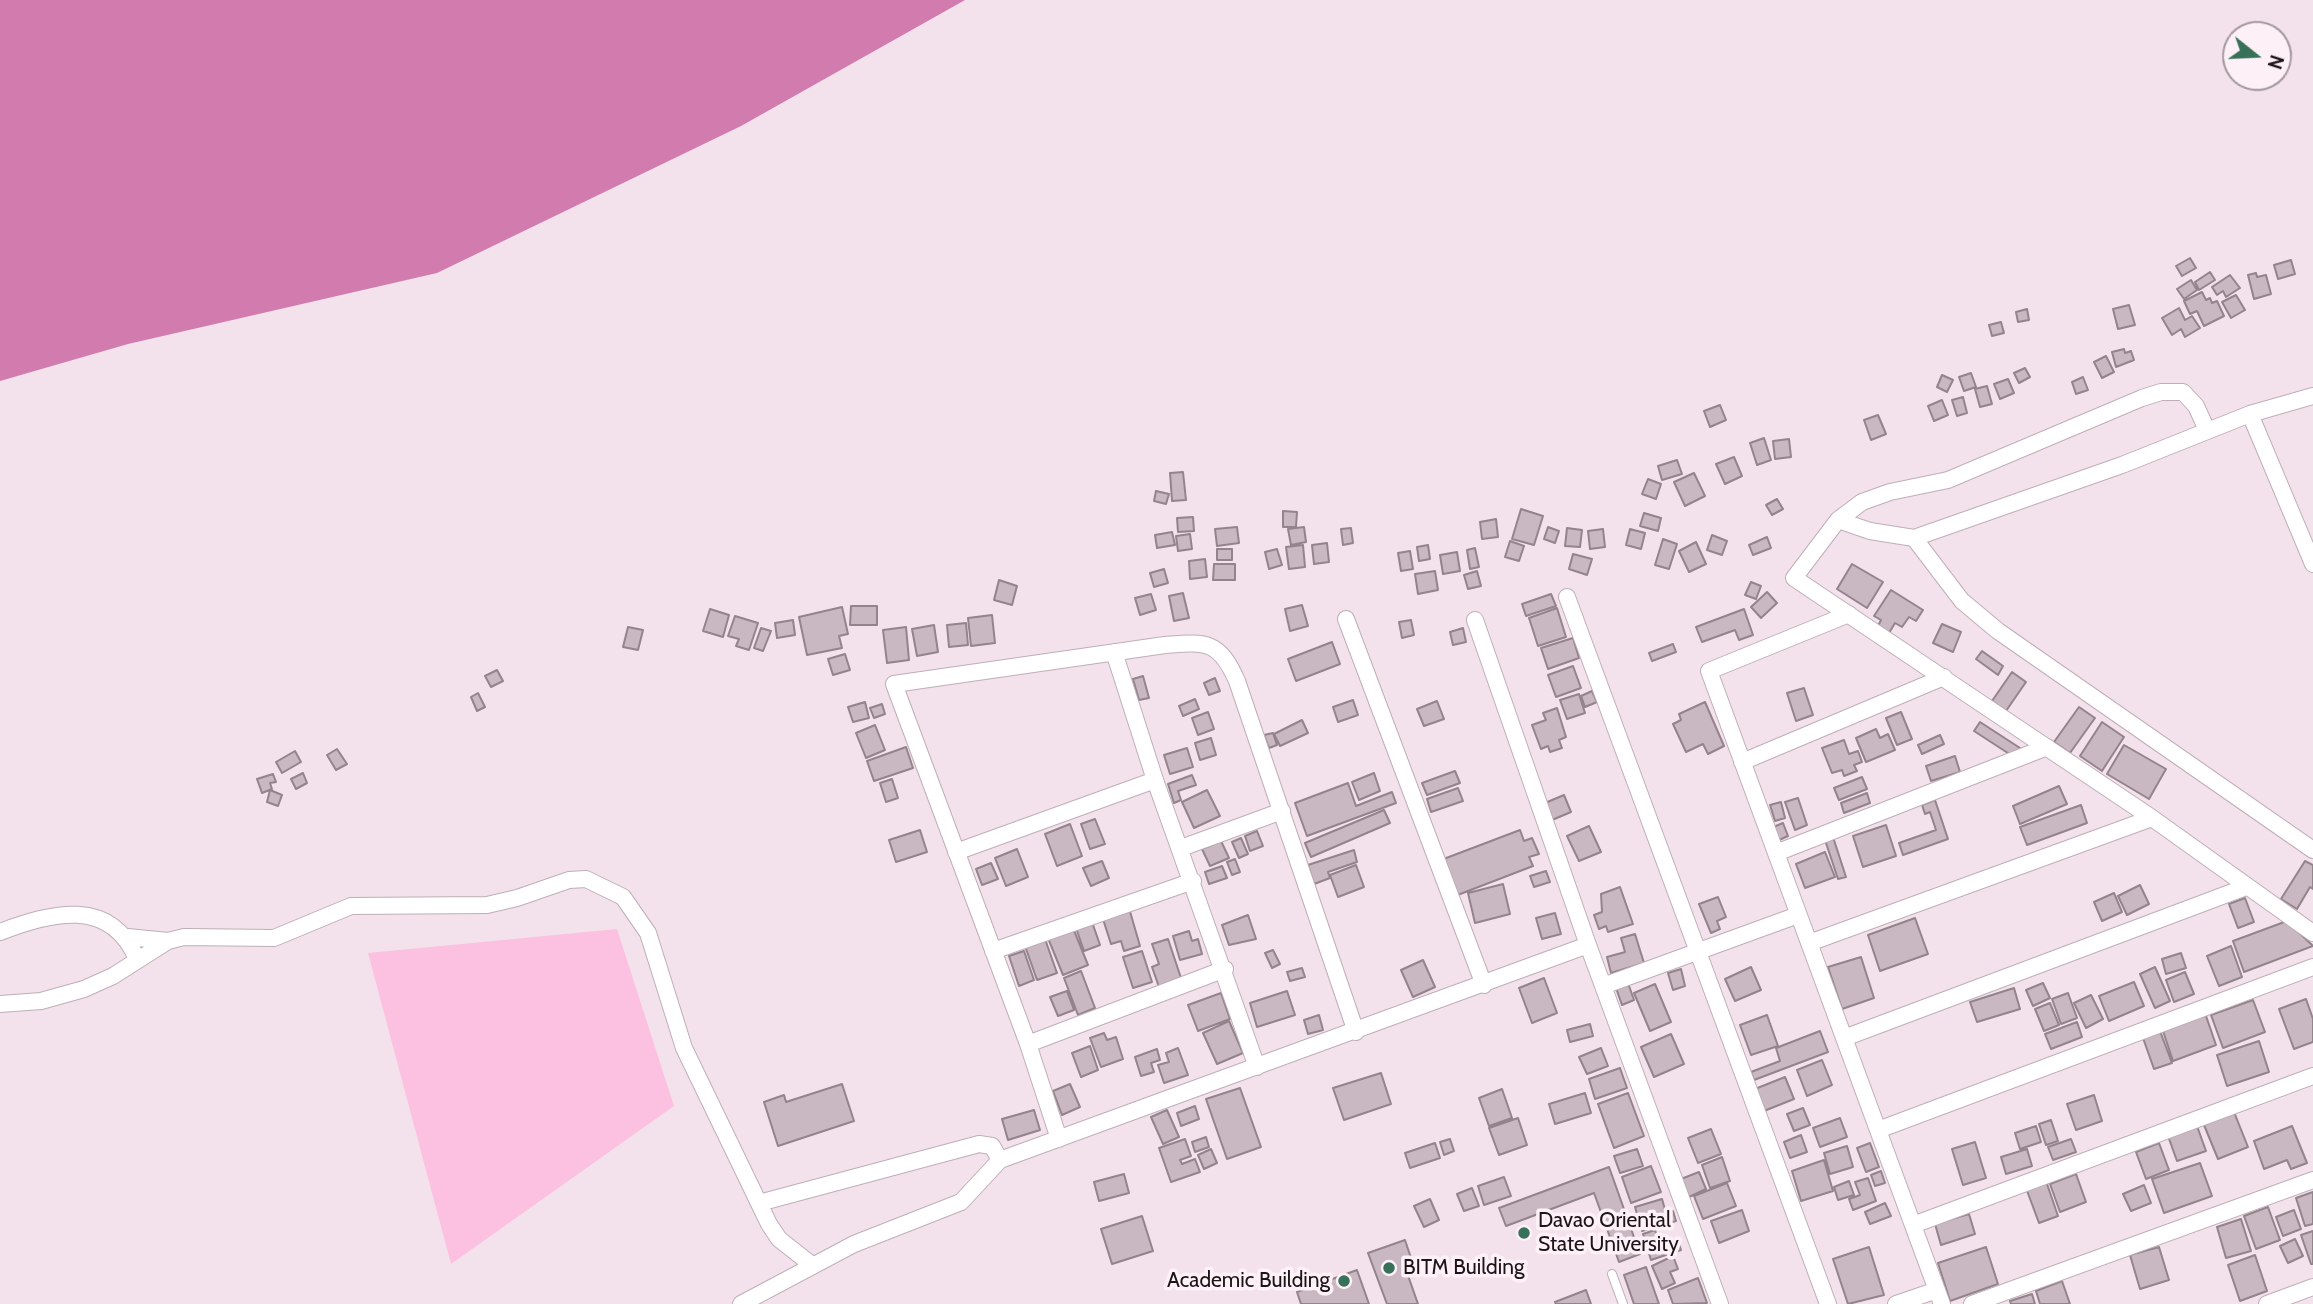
<!DOCTYPE html>
<html>
<head>
<meta charset="utf-8">
<style>
  body { margin:0 }
  #map { position:relative; width:2313px; height:1304px; overflow:hidden; background:#f3e2eb; font-family:Cabin,sans-serif }
  canvas { display:block }
  .north { position:absolute; left:2222px; top:21px; width:70px; height:70px; box-sizing:border-box; background:#fef0f7; border:2px solid #a3989e; border-radius:50%; rotate:108deg; font-size:19px; font-weight:700; line-height:28px; text-align:center; color:#1b1518 }
  .north::after { content:''; display:block; margin:auto; width:24px; height:32px; background:#377159; clip-path:polygon(50% 0,100% 100%,50% 72%,0 100%) }
</style>
</head>
<body>
<div id="map">
<canvas width="2313" height="1304"></canvas>
<div class="north">N</div>
</div>
<script>
const c = document.querySelector('canvas').getContext('2d');
c.lineJoin = 'round';
function paint(path, color) { c.fillStyle = color; c.fill(path, 'evenodd'); }
function trace(path, color, width, dash) { c.strokeStyle = color; c.lineWidth = width; c.lineCap = dash ? 'butt' : 'round'; c.setLineDash(dash || []); c.stroke(path); }
function drawText(font, color, halo, rows, align = 'center') {
  c.font = font + ' Cabin,sans-serif'; c.lineWidth = 7; c.setLineDash([]); c.textBaseline = 'middle'; c.strokeStyle = halo; c.fillStyle = color; for (const [text, x, y, turn = 0] of rows) {
    c.save(); c.translate(x, y); c.rotate((+turn || 0) * Math.PI / 180); c.textAlign = isNaN(turn) ? turn : align; if (halo) c.strokeText(text, 0, 0); c.fillText(text, 0, 0); c.restore();
  }
}
paint(new Path2D(`
  M617,929L674,1106L451,1264L368,953Z`), '#fcc1e1');
paint(new Path2D(`
  M0,0H965L741,126L437,273L128,344L0,381Z`), '#d17bae');
const building = new Path2D(`
  M2190,258L2196,268L2182,276L2176,266Z
  M2291,260L2295,274L2278,279L2274,265Z
  M2210,272L2215,280L2199,290L2195,282Z
  M2256,273L2257,277L2266,275L2271,294L2254,299L2248,275Z
  M2230,275L2240,288L2226,297L2223,291L2217,295L2212,287Z
  M2191,280L2197,290L2184,299L2177,289Z
  M2202,292L2206,300L2210,298L2212,303L2217,301L2224,316L2204,326L2197,311L2190,314L2184,301Z
  M2236,295L2245,310L2231,318L2222,302Z
  M2129,305L2135,325L2118,329L2113,309Z
  M2179,308L2185,320L2192,316L2200,328L2185,337L2181,329L2172,335L2162,318Z
  M2027,309L2029,320L2018,322L2016,312Z
  M2001,322L2004,333L1992,336L1989,325Z
  M2124,349L2125,353L2131,351L2134,360L2116,367L2112,352Z
  M2106,356L2114,372L2102,378L2094,362Z
  M2025,368L2030,377L2019,383L2014,373Z
  M1971,373L1976,387L1964,391L1959,377Z
  M1942,375L1953,380L1947,392L1937,387Z
  M2083,377L2088,390L2076,394L2072,382Z
  M2008,379L2014,393L2000,399L1994,384Z
  M1987,386L1992,404L1980,407L1975,389Z
  M1963,397L1967,413L1957,416L1952,400Z
  M1942,400L1948,415L1934,421L1928,406Z
  M1720,405L1726,420L1710,427L1704,411Z
  M1878,415L1886,434L1871,440L1864,420Z
  M1764,438L1771,460L1757,465L1750,443Z
  M1789,439L1791,457L1775,459L1773,441Z
  M1734,457L1742,476L1725,484L1716,464Z
  M1677,460L1682,474L1662,480L1658,466Z
  M1183,472L1186,500L1172,501L1170,473Z
  M1694,473L1705,496L1685,506L1674,482Z
  M1648,479L1661,484L1656,499L1642,494Z
  M1156,491L1169,494L1166,504L1154,501Z
  M1777,499L1783,509L1772,515L1766,505Z
  M1521,509L1543,516L1534,545L1512,539Z
  M1283,511L1297,512L1296,527H1283Z
  M1644,513L1661,518L1658,531L1640,526Z
  M1193,517L1194,531L1178,532L1177,518Z
  M1496,519L1498,537L1482,539L1480,522Z
  M1237,527L1239,543L1217,546L1215,529Z
  M1304,527L1306,542L1291,545L1288,529Z
  M1548,527L1559,531L1555,543L1544,539Z
  M1351,528L1353,543L1343,545L1341,529Z
  M1567,528L1582,530L1580,547L1565,546Z
  M1603,529L1605,547L1590,549L1588,531Z
  M1630,529L1645,533L1641,549L1626,545Z
  M1172,532L1175,545L1157,548L1155,535Z
  M1190,534L1192,549L1178,551L1176,536Z
  M1712,535L1727,541L1722,555L1707,550Z
  M1767,537L1771,548L1753,555L1749,545Z
  M1663,539L1677,544L1669,569L1655,565Z
  M1510,541L1524,546L1519,561L1505,557Z
  M1696,542L1706,564L1689,572L1679,551Z
  M1327,543L1329,562L1314,564L1312,545Z
  M1303,545L1305,567L1289,569L1286,547Z
  M1428,545L1430,559L1419,561L1417,547Z
  M1475,548L1479,567L1470,569L1467,550Z
  M1217,549H1232V560H1217Z
  M1277,549L1282,565L1269,569L1265,552Z
  M1410,551L1413,569L1401,571L1398,553Z
  M1457,552L1460,571L1443,574L1440,555Z
  M1573,554L1592,559L1587,575L1569,569Z
  M1205,559L1207,577L1190,579L1189,561Z
  M1214,564H1235V580H1213Z
  M1852,564L1883,582L1867,608L1837,589Z
  M1164,569L1168,583L1154,587L1150,573Z
  M1435,571L1438,590L1418,594L1415,574Z
  M1477,571L1481,586L1468,589L1464,575Z
  M999,580L1017,586L1012,605L994,600Z
  M1751,582L1761,586L1756,599L1745,595Z
  M1891,590L1923,610L1916,621L1909,617L1902,627L1895,623L1889,633L1878,626L1881,620L1874,616Z
  M1767,592L1777,603L1761,618L1751,607Z
  M1183,593L1189,618L1174,621L1169,596Z
  M1151,594L1156,610L1140,615L1135,598Z
  M1551,594L1556,606L1526,616L1522,604Z
  M1302,605L1308,626L1290,631L1285,609Z
  M851,606H877V625H850Z
  M842,607L848,634L839,636L842,648L807,655L799,617Z
  M1557,608L1566,637L1538,646L1529,618Z
  M710,609L729,615L723,637L703,631Z
  M1744,609L1753,635L1739,640L1735,630L1702,642L1696,627Z
  M992,615L995,643L971,646L968,618Z
  M735,616L758,623L749,650L736,646L739,639L728,636Z
  M793,620L795,635L777,638L775,623Z
  M1411,620L1414,635L1402,638L1399,622Z
  M966,623L968,645L949,647L947,625Z
  M1942,624L1961,632L1953,652L1933,643Z
  M934,625L938,652L917,656L912,629Z
  M628,627L643,630L638,650L623,647Z
  M906,627L909,660L887,663L883,630Z
  M761,628L771,631L763,651L754,648Z
  M1463,628L1466,642L1453,645L1450,632Z
  M1573,638L1579,658L1548,669L1541,648Z
  M1332,642L1340,664L1296,681L1288,659Z
  M1673,644L1676,652L1652,661L1649,653Z
  M1982,651L2003,666L1998,675L1976,659Z
  M845,654L850,670L833,675L828,659Z
  M1573,666L1581,688L1556,697L1548,675Z
  M497,670L503,681L491,687L485,676Z
  M2012,672L2026,682L2006,711L1992,701Z
  M1143,676L1149,698L1139,700L1133,679Z
  M1215,678L1220,691L1209,695L1204,683Z
  M1804,688L1813,715L1796,721L1787,693Z
  M1592,691L1597,702L1585,707L1581,696Z
  M478,693L485,707L477,711L471,697Z
  M1579,694L1585,713L1567,719L1560,700Z
  M1195,699L1199,709L1183,716L1179,706Z
  M1353,700L1358,715L1338,722L1333,707Z
  M1437,701L1444,719L1424,726L1417,709Z
  M865,702L869,718L853,722L848,707Z
  M1705,702L1724,746L1708,754L1703,744L1686,752L1673,724L1681,720L1679,714Z
  M882,704L885,714L874,718L870,708Z
  M2079,707L2095,718L2070,753L2054,742Z
  M1557,708L1566,737L1559,740L1562,748L1550,752L1548,746L1541,749L1532,725L1546,720L1543,713Z
  M1208,712L1214,729L1198,735L1192,718Z
  M1901,712L1912,739L1897,745L1886,718Z
  M1302,720L1308,733L1280,746L1274,734Z
  M1980,722L2020,748L2014,757L1974,731Z
  M2102,722L2124,737L2102,771L2080,756Z
  M875,725L885,750L866,758L856,733Z
  M1876,729L1880,738L1888,734L1895,750L1866,762L1856,738Z
  M1273,733L1277,745L1269,748L1264,735Z
  M1940,735L1944,744L1922,754L1918,745Z
  M1211,738L1216,755L1200,760L1195,743Z
  M1844,740L1849,754L1858,751L1862,762L1854,765L1857,771L1844,776L1842,770L1832,773L1822,748Z
  M2124,745L2166,769L2149,799L2107,774Z
  M906,747L913,768L874,781L867,761Z
  M1187,748L1193,767L1170,774L1164,755Z
  M337,749L347,764L336,770L327,755Z
  M295,751L301,762L282,773L276,762Z
  M1955,756L1960,772L1931,781L1926,766Z
  M1455,771L1460,783L1427,795L1422,783Z
  M303,773L307,783L296,789L291,779Z
  M1374,773L1380,791L1359,800L1352,782Z
  M273,774L276,782L270,783L272,789L262,793L257,779Z
  M1192,775L1196,785L1178,791L1181,800L1174,803L1168,784Z
  M1862,777L1867,789L1839,800L1834,788Z
  M892,779L898,798L886,802L880,783Z
  M1348,783L1356,806L1392,792L1396,803L1307,836L1295,803Z
  M2059,786L2067,804L2020,824L2013,806Z
  M1458,788L1463,801L1431,812L1427,799Z
  M270,790L282,795L278,806L267,802Z
  M1207,790L1220,816L1194,828L1182,802Z
  M1867,793L1870,803L1844,813L1841,803Z
  M1564,795L1571,812L1552,820L1545,803Z
  M1798,798L1807,825L1795,830L1785,802Z
  M1935,800L1948,839L1903,855L1899,843L1936,830L1930,812L1925,814L1922,805Z
  M1781,802L1785,818L1775,821L1770,805Z
  M2081,805L2087,823L2027,845L2020,827Z
  M1384,810L1390,823L1311,857L1305,843Z
  M1095,819L1105,844L1090,849L1081,824Z
  M1783,823L1788,836L1777,841L1771,828Z
  M1070,824L1082,856L1057,866L1045,834Z
  M1886,825L1896,856L1863,867L1853,836Z
  M1589,826L1601,852L1579,861L1567,836Z
  M920,830L927,852L896,862L889,840Z
  M1520,830L1524,841L1532,838L1539,854L1529,857L1533,866L1455,896L1441,860Z
  M1257,831L1263,846L1250,851L1245,836Z
  M1833,837L1846,877L1838,879L1825,840Z
  M1241,838L1248,854L1239,858L1232,842Z
  M1221,841L1229,858L1210,866L1202,849Z
  M1017,849L1028,877L1006,886L995,858Z
  M1354,850L1357,862L1328,872L1330,878L1314,884L1308,865Z
  M1825,852L1835,877L1805,888L1796,864Z
  M1235,859L1240,872L1232,875L1227,862Z
  M1102,861L1109,878L1091,886L1083,868Z
  M2305,861L2313,865V889L2310,887L2297,909L2281,899Z
  M991,863L998,879L982,885L976,869Z
  M1356,865L1364,887L1338,897L1330,875Z
  M1222,866L1227,878L1209,884L1205,872Z
  M1546,871L1550,882L1534,887L1530,876Z
  M1503,884L1510,914L1475,923L1468,893Z
  M2140,885L2149,904L2127,915L2118,896Z
  M1620,887L1633,924L1608,932L1606,926L1599,929L1594,915L1602,912L1601,894Z
  M2114,893L2122,912L2102,921L2094,902Z
  M1718,897L1726,917L1717,921L1720,929L1711,933L1699,904Z
  M2245,898L2254,922L2238,928L2229,904Z
  M1129,908L1140,946L1124,951L1121,941L1111,944L1102,916Z
  M1555,913L1561,934L1542,939L1536,918Z
  M1248,915L1256,939L1229,945L1222,925Z
  M1915,918L1928,954L1880,971L1868,935Z
  M1091,919L1100,945L1084,951L1075,925Z
  M2287,921L2313,946L2244,972L2233,941Z
  M1073,928L1088,965L1063,975L1048,938Z
  M1189,931L1192,941L1198,939L1202,954L1180,960L1173,936Z
  M1635,934L1644,963L1611,973L1607,957L1625,952L1621,938Z
  M1045,939L1057,973L1037,980L1025,946Z
  M1168,939L1181,978L1159,987L1152,967L1159,964L1152,944Z
  M2231,946L2242,977L2219,986L2207,956Z
  M1273,950L1280,964L1272,968L1265,953Z
  M1024,951L1034,980L1019,986L1009,956Z
  M1142,951L1152,982L1133,988L1123,957Z
  M2181,953L2186,968L2166,974L2162,959Z
  M1861,957L1874,998L1842,1009L1828,967Z
  M1423,960L1435,987L1413,997L1401,970Z
  M1751,967L1761,990L1735,1001L1725,979Z
  M2155,967L2170,1001L2155,1008L2140,974Z
  M1302,968L1305,977L1290,981L1287,972Z
  M1681,969L1685,986L1673,990L1668,973Z
  M1081,971L1095,1008L1078,1015L1064,978Z
  M2185,972L2194,994L2174,1002L2166,980Z
  M1544,978L1557,1013L1532,1023L1519,988Z
  M2134,982L2144,1006L2109,1021L2099,996Z
  M1628,983L1634,1000L1622,1005L1616,988Z
  M2043,983L2050,998L2033,1006L2026,990Z
  M1655,984L1671,1022L1650,1031L1634,993Z
  M2014,988L2020,1009L1977,1022L1970,1002Z
  M1067,991L1074,1010L1058,1016L1050,997Z
  M1287,991L1295,1015L1257,1027L1250,1003Z
  M1221,993L1230,1019L1198,1031L1188,1005Z
  M2068,993L2077,1018L2061,1024L2052,999Z
  M2091,995L2103,1019L2086,1028L2074,1003Z
  M2306,999L2313,1019V1042L2294,1049L2279,1009Z
  M2253,1000L2265,1032L2223,1048L2211,1015Z
  M2050,1003L2059,1025L2044,1031L2035,1009Z
  M2205,1013L2216,1045L2173,1061L2162,1028Z
  M1319,1015L1323,1030L1308,1034L1304,1020Z
  M1767,1015L1778,1046L1751,1055L1740,1025Z
  M1229,1021L1243,1053L1217,1064L1203,1033Z
  M2077,1022L2082,1037L2051,1049L2045,1034Z
  M1590,1024L1593,1036L1570,1042L1567,1030Z
  M1820,1031L1828,1052L1754,1080L1751,1072L1780,1061L1776,1048Z
  M2160,1031L2172,1063L2154,1069L2143,1038Z
  M1104,1033L1107,1040L1116,1037L1123,1059L1101,1067L1090,1038Z
  M1671,1034L1684,1064L1654,1077L1641,1047Z
  M2259,1041L2269,1072L2227,1086L2217,1055Z
  M1090,1046L1098,1070L1081,1077L1072,1053Z
  M1178,1048L1188,1075L1164,1083L1158,1065L1169,1062L1166,1053Z
  M1601,1048L1608,1066L1587,1074L1579,1057Z
  M1157,1049L1160,1060L1151,1063L1154,1072L1141,1076L1135,1057Z
  M1822,1060L1832,1085L1807,1096L1797,1070Z
  M1620,1068L1627,1088L1595,1099L1589,1079Z
  M1381,1073L1391,1104L1344,1120L1333,1088Z
  M1785,1077L1794,1099L1764,1111L1755,1089Z
  M842,1084L854,1121L778,1146L764,1102L784,1095L786,1102Z
  M1070,1084L1080,1107L1062,1115L1053,1091Z
  M1240,1088L1261,1147L1227,1159L1206,1099Z
  M1502,1089L1512,1118L1489,1126L1479,1098Z
  M1585,1093L1591,1113L1555,1124L1549,1104Z
  M1628,1093L1644,1136L1614,1148L1598,1104Z
  M2094,1095L2102,1121L2076,1130L2067,1104Z
  M1195,1106L1199,1119L1181,1126L1177,1113Z
  M1803,1108L1810,1125L1794,1131L1787,1114Z
  M1034,1110L1040,1130L1008,1140L1002,1119Z
  M1167,1110L1179,1137L1163,1144L1151,1117Z
  M2234,1112L2248,1147L2218,1159L2204,1125Z
  M1518,1118L1527,1145L1499,1155L1489,1128Z
  M1840,1118L1847,1137L1820,1147L1813,1128Z
  M2051,1120L2058,1141L2046,1145L2039,1124Z
  M2036,1126L2041,1142L2020,1149L2015,1133Z
  M2197,1126L2206,1151L2177,1161L2168,1136Z
  M2292,1126L2307,1163L2291,1169L2287,1160L2264,1169L2254,1141Z
  M1711,1129L1721,1154L1698,1163L1688,1138Z
  M1801,1135L1807,1152L1790,1158L1784,1142Z
  M1206,1137L1209,1147L1195,1152L1192,1142Z
  M1185,1139L1191,1156L1180,1160L1182,1164L1195,1159L1200,1172L1171,1182L1159,1148Z
  M1450,1139L1454,1151L1444,1155L1440,1142Z
  M2071,1139L2076,1152L2053,1160L2048,1147Z
  M1975,1142L1986,1178L1963,1185L1952,1149Z
  M1435,1143L1440,1158L1410,1168L1405,1153Z
  M1870,1143L1879,1167L1866,1172L1857,1148Z
  M2159,1143L2169,1170L2146,1179L2136,1152Z
  M1847,1146L1853,1167L1830,1174L1824,1153Z
  M1211,1149L1217,1163L1204,1169L1198,1155Z
  M1637,1149L1643,1166L1620,1173L1614,1156Z
  M2027,1149L2032,1166L2006,1174L2001,1157Z
  M1722,1157L1730,1181L1710,1188L1702,1165Z
  M1824,1160L1833,1191L1801,1201L1792,1171Z
  M2200,1163L2212,1196L2164,1213L2152,1179Z
  M1651,1166L1661,1192L1631,1203L1622,1177Z
  M1609,1167L1640,1254L1619,1262L1594,1193L1506,1226L1499,1208Z
  M1881,1171L1885,1183L1875,1186L1871,1175Z
  M1699,1172L1706,1189L1689,1197L1681,1179Z
  M1124,1174L1129,1193L1099,1201L1094,1182Z
  M2076,1174L2086,1202L2060,1212L2050,1184Z
  M1504,1177L1511,1196L1484,1205L1478,1186Z
  M1868,1178L1876,1201L1853,1210L1849,1199L1860,1195L1855,1182Z
  M1849,1181L1854,1195L1838,1200L1834,1187Z
  M2046,1181L2058,1216L2039,1223L2026,1188Z
  M1727,1183L1736,1206L1703,1219L1694,1196Z
  M2144,1185L2151,1203L2131,1211L2123,1194Z
  M1472,1188L1479,1206L1464,1211L1457,1194Z
  M2313,1192V1224L2305,1226L2296,1198Z
  M1430,1199L1439,1220L1424,1227L1414,1206Z
  M1662,1199L1666,1213L1673,1211L1676,1221L1642,1231L1635,1207Z
  M1885,1203L1891,1216L1870,1224L1865,1212Z
  M2268,1207L2280,1240L2256,1249L2244,1216Z
  M1742,1210L1749,1231L1719,1243L1711,1221Z
  M2294,1210L2301,1229L2283,1236L2276,1217Z
  M1969,1214L1975,1234L1941,1245L1935,1224Z
  M1142,1216L1153,1251L1112,1264L1101,1229Z
  M2241,1219L2251,1251L2226,1258L2217,1227Z
  M1655,1230L1660,1244L1677,1238L1681,1250L1651,1260L1643,1234Z
  M2313,1231V1264H2311L2301,1235Z
  M2295,1239L2303,1256L2288,1263L2280,1246Z
  M1405,1240L1411,1258L1403,1261L1418,1304H1387L1368,1253Z
  M1869,1247L1884,1295L1848,1304L1833,1259Z
  M1986,1247L1998,1284L1950,1301L1938,1263Z
  M2159,1247L2169,1280L2140,1289L2130,1255Z
  M2255,1255L2267,1291L2240,1301L2228,1265Z
  M1673,1256L1678,1269L1670,1272L1675,1283L1662,1289L1652,1266Z
  M1646,1267L1659,1304H1634L1624,1275Z
  M1357,1270L1369,1304H1301L1297,1292Z
  M1698,1278L1707,1303L1673,1304L1668,1290Z
  M2062,1281L2070,1304H2040L2036,1291Z
  M1586,1290L1591,1304H1556L1555,1302Z
  M2032,1294L2035,1304H2011L2010,1301Z`);
paint(building, '#c9b8c1');
trace(building, '#93838b', 2);
const service = new Path2D(`
  M1612,1274L1623,1304`);
const minor = new Path2D(`
  M2250,414L2313,564
  M2207,430L2196,406L2183,392H2161L2142,398L1948,480L1890,492L1862,502L1838,520L1794,578L2152,818L2313,933
  M1838,520L1870,531L1914,538L2122,465L2250,414L2313,396
  M1914,538L1962,601L1998,631L2313,850
  M1567,597L1828,1304
  M1849,614L1709,671L1942,1304
  M1346,619L1484,985
  M1475,620L1588,945L1720,1304
  M1114,652L1155,780L1257,1067
  M1742,762L1944,677
  M1181,848L1282,811
  M956,852L1155,780
  M1776,853L2047,747
  M0,932C51,913 110,896 137,959
  M128,937L168,941
  M1809,943L2152,818
  M993,951L1193,881
  M1603,986L1798,915
  M0,1004L41,1001L84,989L113,976L168,941L184,937L274,938L351,906L487,905L517,898L569,880L586,879L623,897L648,933L684,1048L769,1224L779,1239L812,1265
  M1844,1038L2246,887
  M1028,1044L1225,969
  M1878,1130L2313,967
  M1059,1139L1028,1044L894,684L1165,645C1206,642 1219,640 1237,681L1356,1032
  M759,1203L979,1144L992,1146L1000,1160
  M1913,1225L2313,1076
  M741,1304L854,1244L961,1202L1000,1160L1588,945
  M1896,1304L1937,1290
  M1972,1304L2313,1180
  M2267,1304L2313,1287`);
trace(service, '#bfaeb7', 10);
trace(minor, '#bfaeb7', 18);
trace(service, '#fff', 8);
trace(minor, '#fff', 16);
for (const [x, y, r, color] of [
  [1524,1233,7,"#377159"],
  [1389,1268,7,"#377159"],
  [1344,1281,7,"#377159"]
]) { const dot = new Path2D(); dot.arc(x, y, r, 0, 2 * Math.PI); c.fillStyle = color; c.fill(dot); trace(dot, '#fef0f7', 2.5); }
drawText('21px', '#1b1518', '#fef0f7', [
  ["Davao Oriental",1538,1221],
  ["State University",1538,1245],
  ["BITM Building",1403,1268],
  ["Academic Building",1330,1281,"right"]
], 'left');
</script>
</body>
</html>
